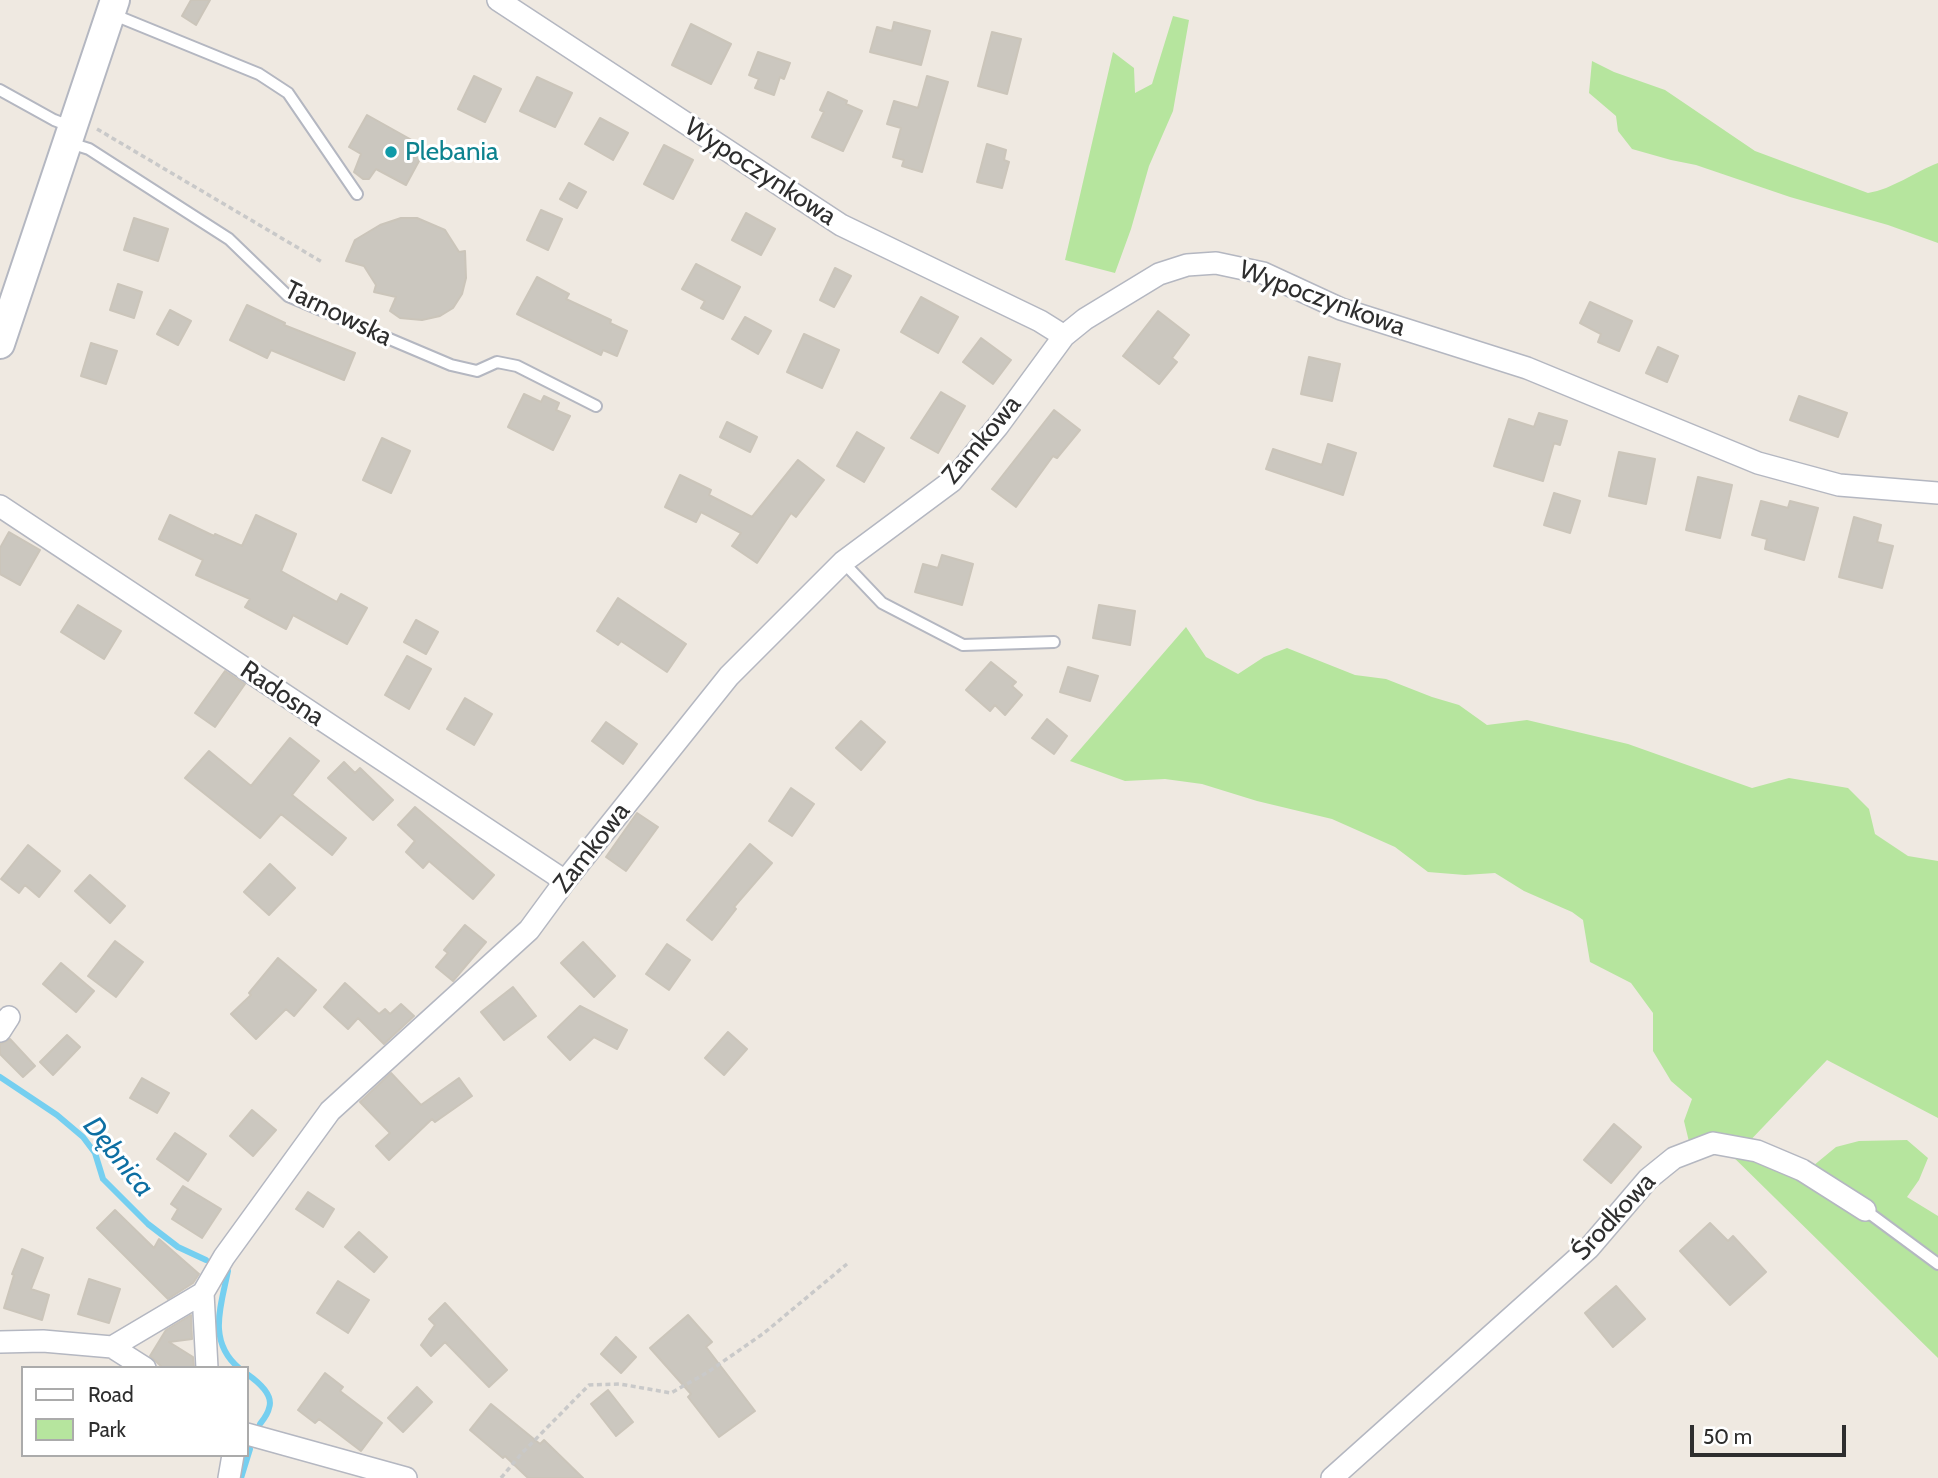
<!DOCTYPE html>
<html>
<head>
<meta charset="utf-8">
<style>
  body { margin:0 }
  #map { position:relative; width:1938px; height:1478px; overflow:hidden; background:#efe9e1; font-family:Cabin,sans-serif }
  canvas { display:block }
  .legend { position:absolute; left:21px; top:1366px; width:228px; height:91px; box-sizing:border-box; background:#fff; border:2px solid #ababab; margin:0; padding:9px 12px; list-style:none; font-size:21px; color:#2e2e2e }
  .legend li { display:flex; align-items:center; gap:14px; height:35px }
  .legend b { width:35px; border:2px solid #ababab }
  .scale { position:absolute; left:1690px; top:1425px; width:156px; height:32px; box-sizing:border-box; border:4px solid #2e2e2e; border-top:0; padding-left:9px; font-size:21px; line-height:24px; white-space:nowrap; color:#2e2e2e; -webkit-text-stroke:5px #fff; paint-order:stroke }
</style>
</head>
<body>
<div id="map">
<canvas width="1938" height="1478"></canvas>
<ul class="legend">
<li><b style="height:9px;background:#fff"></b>Road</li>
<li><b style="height:19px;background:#b6e59e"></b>Park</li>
</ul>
<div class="scale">50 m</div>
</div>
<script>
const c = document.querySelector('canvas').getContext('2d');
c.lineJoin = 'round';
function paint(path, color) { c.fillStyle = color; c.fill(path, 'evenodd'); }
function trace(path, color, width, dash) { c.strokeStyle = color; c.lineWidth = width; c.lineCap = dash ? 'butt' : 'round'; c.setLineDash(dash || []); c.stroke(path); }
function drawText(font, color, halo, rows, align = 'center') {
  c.font = font + ' Cabin,sans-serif'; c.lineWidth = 6; c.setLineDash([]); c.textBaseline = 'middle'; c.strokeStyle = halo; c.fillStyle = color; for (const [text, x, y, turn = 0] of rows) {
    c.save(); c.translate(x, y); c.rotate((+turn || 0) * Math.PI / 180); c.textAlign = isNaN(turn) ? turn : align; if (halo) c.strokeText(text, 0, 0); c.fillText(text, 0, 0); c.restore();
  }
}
paint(new Path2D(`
  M1173,16L1189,20L1173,111L1149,166L1131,229L1115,273L1065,260L1113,52L1134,68L1135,93L1152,84Z
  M1592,61L1614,72L1665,90L1755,151L1868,193C1893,189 1914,172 1938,163V243L1888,225L1790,197L1696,165L1671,160L1632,149L1618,131L1616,116L1589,93Z
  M1186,627L1206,657L1238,674L1264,657L1287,648L1355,675L1386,679L1432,697L1459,705L1487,725L1527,720L1628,744L1752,788L1789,778L1848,788L1869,809L1875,834L1908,856L1938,861V1118L1827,1060L1743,1148L1802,1175L1836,1147L1859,1141L1907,1140L1928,1158L1919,1180L1907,1197L1938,1216V1358L1721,1145L1691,1150L1684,1121L1692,1099L1671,1081L1653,1051V1013L1631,983L1590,962L1583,920L1572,912L1524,891L1495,873L1465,875L1428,872L1395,847L1332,819L1257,801L1202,784L1165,779L1125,781L1070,761Z`), '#b6e59e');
trace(new Path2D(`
  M0,1077L57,1115L83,1137L95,1153L103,1179L148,1224L178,1247L206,1260
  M228,1271C221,1306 207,1341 239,1368
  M247,1374C257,1381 274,1395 269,1408C268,1414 263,1420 260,1424
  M241,1478L250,1449`), '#75cff0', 6);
const building = new Path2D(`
  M191,0H210L196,25L182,16Z
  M894,22L930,31L921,65L870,52L877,27L892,31Z
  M691,24L731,44L711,84L672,65Z
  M992,32L1021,39L1007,94L978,86Z
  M758,52L790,63L784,79L780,77L774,95L755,88L759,79L749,75Z
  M474,76L501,89L485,122L458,109Z
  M927,76L948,82L922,172L902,166L904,160L893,157L901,128L887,124L894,101L918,108Z
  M537,77L572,93L555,127L520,111Z
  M828,92L847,101L846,104L862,111L843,151L812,137L824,112L820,110Z
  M367,115L426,148L406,185L376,169L369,179H363L354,172L361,154L349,147Z
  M600,118L628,133L613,160L585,144Z
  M987,144L1006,150L1004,160L1009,162L1002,188L977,182Z
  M664,145L693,160L673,199L644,184Z
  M569,183L586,192L577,208L560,199Z
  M541,210L562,219L548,250L527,240Z
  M746,213L775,229L761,255L732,240Z
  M134,218L168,229L158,261L124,250Z
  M401,218H417L445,230L459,252L465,251L466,278L462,294L453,308L440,316L422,320L400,318L390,311L396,297L374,292L376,285L364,266L346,261L355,240L380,225Z
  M696,264L740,287L723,319L701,308L705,301L682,289Z
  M835,268L851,276L834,307L820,300Z
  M537,277L569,294L566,299L611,320L610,323L627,331L617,356L603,350L601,355L517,314Z
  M118,284L142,292L134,318L110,310Z
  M921,297L958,317L938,353L901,332Z
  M1590,302L1632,321L1619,351L1598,342L1601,334L1580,323Z
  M247,305L285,323L284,325L355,353L344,380L271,350L267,358L230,340Z
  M170,310L191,321L178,345L157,334Z
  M1158,311L1189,335L1172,358L1177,362L1159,384L1123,356Z
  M745,317L771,331L758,354L732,339Z
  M804,334L839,350L822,388L787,372Z
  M981,338L1011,360L993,384L963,362Z
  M91,343L117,351L106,384L81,376Z
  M1658,347L1678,356L1667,382L1646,373Z
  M1309,357L1340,364L1332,401L1301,394Z
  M941,392L965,406L938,453L911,438Z
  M524,394L541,402L544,396L559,403L556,410L570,416L553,450L508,427Z
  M1799,396L1847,413L1838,437L1790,420Z
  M1054,410L1080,430L1057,458L1053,456L1016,507L992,489Z
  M1539,413L1567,421L1560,445L1554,443L1543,481L1494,466L1509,419L1534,427Z
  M727,422L757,437L750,452L720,437Z
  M857,432L884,448L864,482L837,466Z
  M382,438L410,451L391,493L363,480Z
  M1328,444L1356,453L1343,495L1266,469L1273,449L1322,465Z
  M1619,452L1655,459L1646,504L1609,496Z
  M798,460L824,480L796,517L791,513L757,563L732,546L741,533L701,512L696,522L665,507L680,475L711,490L709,495L752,517Z
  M1698,477L1732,485L1720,538L1686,530Z
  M1554,493L1580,501L1570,533L1544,525Z
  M1761,501L1788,508L1790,501L1818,508L1804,560L1765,549L1767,539L1752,535Z
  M170,515L214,536L215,534L242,546L256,515L296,534L281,571L337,602L341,594L367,608L347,644L293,615L286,629L245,607L250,599L196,575L203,560L159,539Z
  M1854,517L1881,525L1877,542L1893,546L1882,588L1839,577Z
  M9,532L40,550L20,585L0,574V548Z
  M942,555L973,564L962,605L915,592L923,564L938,568Z
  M618,598L686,644L667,672L621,641L618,645L597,631Z
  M78,605L121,631L104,659L61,632Z
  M1099,605L1135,611L1130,645L1093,638Z
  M416,620L438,632L426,654L404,642Z
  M407,656L431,669L409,709L385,695Z
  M991,662L1016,682L1012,686L1022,695L1005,715L995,705L990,711L966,690Z
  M1068,667L1098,676L1090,701L1060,692Z
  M225,671L245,684L215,727L195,713Z
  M465,698L492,714L474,745L447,729Z
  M1047,719L1067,736L1054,754L1032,738Z
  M861,721L885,742L861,770L836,748Z
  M606,722L637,744L623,764L592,741Z
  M290,738L319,761L292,795L346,838L332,855L281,814L260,838L185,778L209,751L251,786Z
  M344,762L355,773L360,768L393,800L373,820L328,778Z
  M791,788L814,804L792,836L769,821Z
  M415,807L494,875L473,899L429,861L423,868L406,852L415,841L398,825Z
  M637,813L658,827L626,871L606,857Z
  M750,844L772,863L734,907L736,909L712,940L687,920Z
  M28,845L60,871L39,897L25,885L19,893L1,879Z
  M270,864L295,888L269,915L244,892Z
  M90,875L125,906L110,923L75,891Z
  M465,925L486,942L453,981L436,967L448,953L444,950Z
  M115,941L143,962L116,997L88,976Z
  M583,942L615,976L594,997L561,963Z
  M667,944L690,960L669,990L646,974Z
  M278,958L316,990L294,1016L286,1009L256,1039L231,1014L251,995L249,993Z
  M61,963L94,991L76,1012L43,984Z
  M345,983L379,1014L385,1009L390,1014L401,1004L414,1016L384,1044L358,1018L348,1029L324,1007Z
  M513,987L536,1016L504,1040L481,1012Z
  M580,1006L627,1030L617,1049L594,1037L570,1060L548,1037Z
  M728,1032L747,1049L724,1075L705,1058Z
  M67,1035L80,1047L53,1075L40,1062Z
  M10,1039L35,1066L23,1077L0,1054V1044Z
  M391,1073L421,1105L459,1078L472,1096L435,1122L432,1119L389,1160L376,1146L390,1133L360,1102Z
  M142,1078L169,1093L157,1113L130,1098Z
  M252,1110L276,1130L253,1156L230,1136Z
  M1614,1124L1641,1147L1611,1183L1584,1160Z
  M175,1133L206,1154L188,1181L157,1159Z
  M183,1186L221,1209L202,1238L172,1219L178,1209L171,1204Z
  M308,1192L334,1209L323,1227L296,1209Z
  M115,1210L154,1248L159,1239L199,1274L193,1283L168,1299L97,1228Z
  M1710,1223L1728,1241L1733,1236L1766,1272L1730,1305L1680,1251Z
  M359,1232L387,1257L374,1272L345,1247Z
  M22,1249L43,1258L31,1289L49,1295L42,1320L4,1308L14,1275L12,1274Z
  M89,1279L120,1289L109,1323L78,1314Z
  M338,1281L369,1300L348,1333L317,1313Z
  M1616,1286L1645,1319L1613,1347L1585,1313Z
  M445,1303L507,1370L489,1387L445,1342L431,1356L421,1345L435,1325L429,1319Z
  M191,1315L192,1339L169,1342L193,1357L194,1368H163L150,1356L166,1330Z
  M688,1315L712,1342L706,1347L755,1411L719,1437L688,1397L691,1394L650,1348Z
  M616,1337L636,1357L621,1373L601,1354Z
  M325,1373L343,1387L340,1391L382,1423L361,1451L319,1419L315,1423L298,1410Z
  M417,1387L432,1402L403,1432L388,1418Z
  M608,1390L633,1422L616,1436L591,1404Z
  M491,1404L540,1444L544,1440L583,1478H528L505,1456L503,1458L470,1430Z`);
paint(building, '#cbc7bf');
trace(building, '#cbc5ba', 2);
const lane = new Path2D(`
  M112,14L259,74L288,93L357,194
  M0,90L54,120L72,127
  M70,143L89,149L229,239L288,296L451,365L477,371L497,362L517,366L596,406
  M843,562L882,603L963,645L1054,642
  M1865,1210L1938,1264`);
const street = new Path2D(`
  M498,0L841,225L1040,321L1064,336L1085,319L1159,274L1187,265L1216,263L1263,273L1341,309L1527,368L1758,463L1839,485L1938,493
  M0,506L565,881
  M0,1031L9,1017
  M203,1293L207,1368
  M0,1342L43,1341L112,1347L145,1368
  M112,1347L203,1293L224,1257L330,1111L529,930L565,881L729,676L843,562L952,481L998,426L1064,336
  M247,1434L406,1478
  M229,1478L233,1455
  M1332,1478L1589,1248L1648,1179L1674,1158L1713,1143L1757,1151L1802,1170L1865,1210`);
const secondary = new Path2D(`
  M0,344L115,0`);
trace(lane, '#b4b7c1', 14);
trace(street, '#b4b7c1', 24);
trace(secondary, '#b4b7c1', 32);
trace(new Path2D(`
  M97,129L322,262
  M501,1478L522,1453L589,1385L620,1384L671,1393L708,1372L764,1333L847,1264`), '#c9c9c9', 3.5, [5, 3.5]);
trace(lane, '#fff', 10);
trace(street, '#fff', 21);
trace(secondary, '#fff', 28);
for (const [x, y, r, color] of [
  [391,152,7,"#0f9aa8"]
]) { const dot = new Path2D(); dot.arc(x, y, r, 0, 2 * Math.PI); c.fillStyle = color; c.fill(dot); trace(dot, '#fff', 2.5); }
drawText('26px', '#0d838f', '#fff', [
  ["Plebania",405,152]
], 'left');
drawText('26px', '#2e2e2e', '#fff', [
  ["Wypoczynkowa",760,172,33],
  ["Wypoczynkowa",1322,299,20],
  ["Tarnowska",338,314,26],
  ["Zamkowa",982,440,-50],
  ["Radosna",282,694,34],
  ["Zamkowa",592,848,-52],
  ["Środkowa",1614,1217,-47]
]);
drawText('italic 28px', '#0d6fa3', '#fff', [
  ["Dębnica",118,1157,51]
]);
</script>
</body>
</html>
